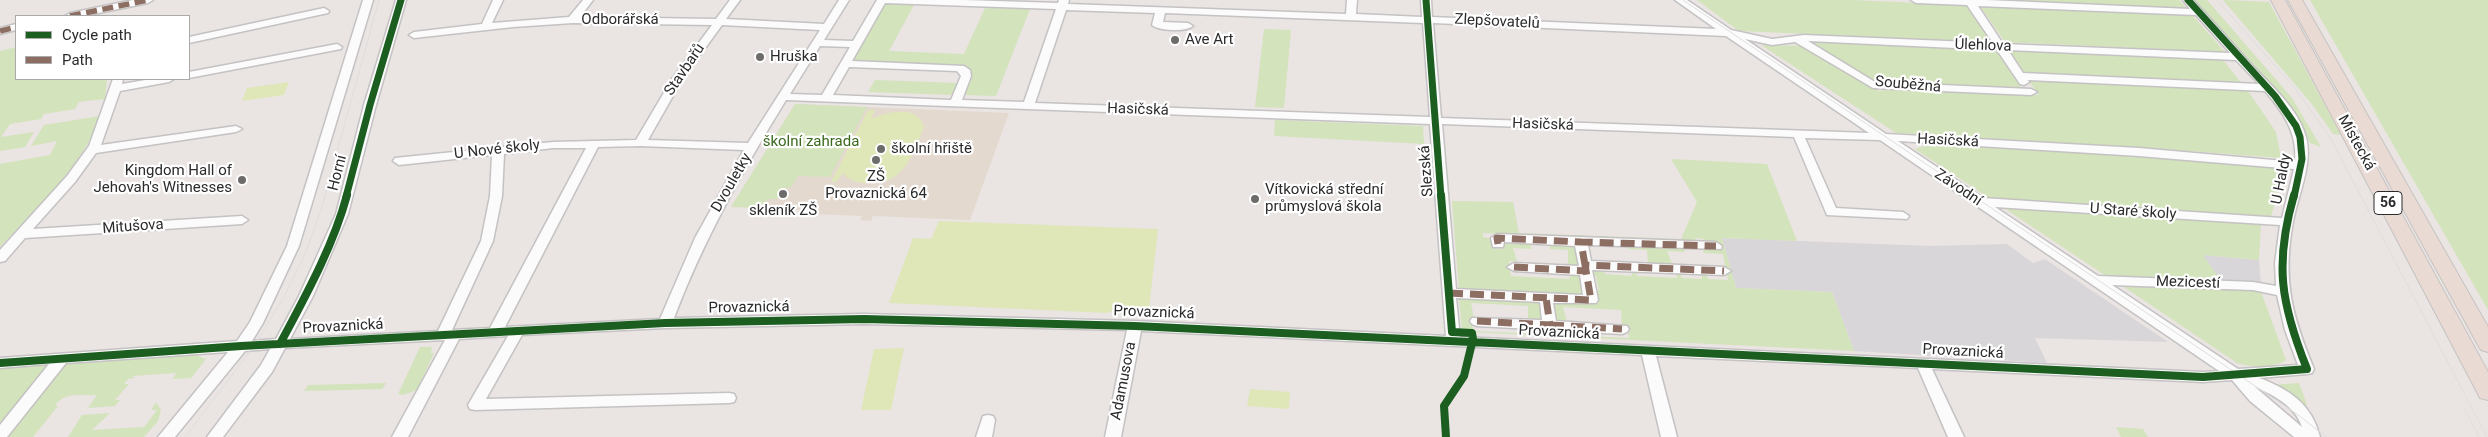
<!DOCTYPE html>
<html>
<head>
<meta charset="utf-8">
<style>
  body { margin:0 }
  #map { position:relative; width:2488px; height:437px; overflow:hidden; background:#eae4e2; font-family:Roboto,sans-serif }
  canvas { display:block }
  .legend { position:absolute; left:15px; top:15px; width:175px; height:65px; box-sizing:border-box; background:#fff; border:1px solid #aaa; margin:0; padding:6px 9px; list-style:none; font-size:15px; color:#2b2b2b }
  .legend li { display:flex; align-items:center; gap:10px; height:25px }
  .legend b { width:25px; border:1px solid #aaa }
</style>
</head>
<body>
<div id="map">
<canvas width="2488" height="437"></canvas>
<ul class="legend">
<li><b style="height:6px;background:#1b5e20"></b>Cycle path</li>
<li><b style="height:6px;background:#8d6e63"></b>Path</li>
</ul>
</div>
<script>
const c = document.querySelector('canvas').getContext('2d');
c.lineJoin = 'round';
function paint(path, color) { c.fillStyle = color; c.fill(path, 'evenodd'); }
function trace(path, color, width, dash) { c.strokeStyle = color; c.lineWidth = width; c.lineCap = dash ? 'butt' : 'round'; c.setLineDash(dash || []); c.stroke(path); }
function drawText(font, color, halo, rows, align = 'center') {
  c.font = font + ' Roboto,sans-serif'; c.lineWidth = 4.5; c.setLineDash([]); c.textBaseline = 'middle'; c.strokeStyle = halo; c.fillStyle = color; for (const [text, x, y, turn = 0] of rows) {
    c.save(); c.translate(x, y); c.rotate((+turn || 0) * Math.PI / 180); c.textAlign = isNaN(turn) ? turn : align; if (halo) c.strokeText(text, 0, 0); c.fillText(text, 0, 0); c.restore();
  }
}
paint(new Path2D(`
  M1722,238L1930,246L2007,244L2033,263L2045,259L2168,342L2035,338L2047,363L1854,351L1832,292L1736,288Z
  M2203,255L2259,260L2261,284L2238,281L2222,282Z`), '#d9d6d9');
paint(new Path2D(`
  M795,104L1009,113L970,220L873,216L871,221L860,220L862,216L811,214L800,212L801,210L779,208L731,207Z`), '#e4d9cf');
paint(new Path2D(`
  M1697,0H1852L1966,5L1991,42L1739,31Z
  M1983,0H2179L2188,9Z
  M2194,0H2207L2292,98L2321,147L2310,143C2284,90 2233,44 2194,0Z
  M2223,0L2269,2L2341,135L2333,134L2311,103Z
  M2310,0H2488V310Z
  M882,3L914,5L889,51L964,54L985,8L1030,9L996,96L962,95L969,70L849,62Z
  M1979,5L2192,15L2225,52L2005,42Z
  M1264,29L1291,30L1284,108L1255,107Z
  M1814,42L1996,50L2021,87L1879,83L1868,80L1812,44Z
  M1761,45L1805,46L1879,91H1882L1881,88H1892L2039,95L2028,80L2248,91L2276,132L2281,158L2137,147L1896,133Z
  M16,47V79H107L105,99L79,102L75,109L44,114L41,119L10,124L1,137L34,132L25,147L0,151V51Z
  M2010,51L2223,60L2242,84L2025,74Z
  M875,80L959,83L954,95L868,92Z
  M795,104L867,107L830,177L798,176L790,188H783L777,199H768L763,208L731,207Z
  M100,116C82,168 37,208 0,247V164L50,155L57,141L31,146L44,125Z
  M1275,120L1423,126L1424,144L1274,136Z
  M1927,145C2045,150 2163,156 2281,168L2284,171L2271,216L1992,200L1915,149Z
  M1671,159L1767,164L1797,241L1722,238L1736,288L1832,292L1854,351L1469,332L1462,328L1459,299L1537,301L1541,302L1542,321L1528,320V306L1471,303L1474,319H1472L1473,331L1629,338L1627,327L1622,325L1621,310L1563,307L1567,322L1555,321L1551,304L1589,303L1596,291H1599L1596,276L1593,275L1594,269H1604L1605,274L1632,276L1631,270H1636L1637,276L1677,278L1676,272L1680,273L1682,278L1702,279V274H1706L1708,279L1728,280L1723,254L1704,253L1702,248L1723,249L1721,244L1707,243L1703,239L1696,238L1694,242L1483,233V237L1494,239L1496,249H1501L1503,243H1530L1532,249L1513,248L1517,261H1509L1511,276L1570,279L1569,273L1581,274L1584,298L1571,294L1481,290L1473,292L1459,290L1452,201L1513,202L1519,233L1681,239L1697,202Z
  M2004,208L2261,224L2259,260L2203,255L2222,282L2106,276Z
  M1549,244L1577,246L1580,267L1566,266L1565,264L1568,263V250L1550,249Z
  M1627,245L1684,247L1685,252L1667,251L1673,266L1648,265L1647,250L1628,249Z
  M2118,283L2260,289L2286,360C2274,369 2250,367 2237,363Z
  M420,347H432L431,353H434L417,390L403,395L398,394Z
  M201,352L198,356L206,359L191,378L173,379L176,373L132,376L135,378L128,379L124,384H129L115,400H120L115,406L88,408L97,395C82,396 66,391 55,405L58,406L33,437H0V366Z
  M386,383L382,389L304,391L308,385Z
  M2299,383L2307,405H2302L2272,385Z
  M156,402L161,410L158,421L144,437H68L82,415L110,413L92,430L144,427L157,410H151Z
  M2116,427L2143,429L2148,437H2121Z`), '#d3e3bb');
paint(new Path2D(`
  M289,82L284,95L242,101L247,88Z
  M868,110H875L871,119C886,112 918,104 924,127C912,157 903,187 864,183C856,182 848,180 843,173L836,182H831Z
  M939,221L1158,229L1149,309L1147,311L1115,309L1108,313L889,303L913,238L931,239Z
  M904,348L891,410H861L874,349Z
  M1250,389L1290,392L1289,409L1247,406Z`), '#dfe7b9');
const minor = new Path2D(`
  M133,0H153L148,3L84,16H65L70,13Z
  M363,0H373L299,246L263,323L252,341L276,339L299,296L336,214L364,105L396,0H406L376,105L348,214L313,296L290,339L438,331L481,241L490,196L492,155L399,165L393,161L395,158L493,148L498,145L502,147L553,142L636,140L672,79L712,25L573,23L513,27L414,38L409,35L414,32L482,24L493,0H503L492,23L569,17L583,0H593L580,17L716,19L730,0H740L726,19L824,24L839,0H849L824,40L853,41L877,0H964L1058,3L1059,0H1069L1068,4L1346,14L1347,0H1357L1356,14L1422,17L1421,0H1431L1432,17L1716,29L1675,0H1687L1731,30L1772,39L1804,35L1993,43L1967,5L1916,3L1911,0H1987L2190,9L2183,0H2193C2213,21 2232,43 2252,65C2271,86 2298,108 2306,137C2313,165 2298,194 2293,222C2282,280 2292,316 2314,369L2312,373L2307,374L2259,378C2289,389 2312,404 2320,437H2294L2250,401L2232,380L2203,382L1932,369L1964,437H1948L1918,368L1656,356L1677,437H1661L1642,355L1141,331L1121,437H1105L1127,330L864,324L665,328L522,335L486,399L729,393L734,394L736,398L734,402L729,403L475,410L470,409L468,405L508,336L459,339L408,437H392L445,340L285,348L272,372L223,437H207L261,365L270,349L245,351L175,437H158L228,352L66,363L7,437H0V425L49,364L0,368V358L237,341L250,322L287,246ZM885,3L1056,9L1024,102L962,100L971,76L970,70L964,66L852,61ZM1978,6L2196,15L2230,53L2003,44ZM1066,10L1155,13L1152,25C1159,31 1186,32 1193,26L1188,23L1163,22L1165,13L1423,23L1430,117L1035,103ZM1433,23L1726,36L1869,133L1441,118ZM722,25L820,30L748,143L648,140L682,80ZM1745,39L1772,45L1795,42L1873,88L2031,95L2037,92L2031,89L1875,82L1808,41L1997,50L2020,84L2024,85L2029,82L2028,80L2265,91C2283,112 2298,133 2295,162L2139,148L1886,134ZM820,46L850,47L822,95L790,94ZM2008,50L2236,60L2259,84L2023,73ZM849,67L957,71L961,76L951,100L833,95ZM786,100L1430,124L1446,336L1135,321L864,314L674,318C703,241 743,170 786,100ZM1442,124L1794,137L1827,215L1907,219L1909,216L1903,212L1836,208L1805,138L1880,140L2219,371L2203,372L1460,337L1456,298L1540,302L1542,320L1472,318L1470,321L1472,324L1477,326L1622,334L1627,332L1629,329L1627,326L1556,321L1553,303H1596L1598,300L1592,270L1724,275L1731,271L1724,267L1591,261L1588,245L1721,249L1722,246L1716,242L1497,234L1491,238L1493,247H1503L1504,242L1575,246L1579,266L1514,263L1507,267L1514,271L1580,275L1583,295L1456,289ZM1898,141L2139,156L2294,169L2282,218L1983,198ZM640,146L744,150L695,238L660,319L505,327L598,147ZM553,148H586L490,328L452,330L493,241L502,196L504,154ZM1995,207L2280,225L2275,263L2276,286L2253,282L2098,276ZM2112,285L2253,290L2277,295L2285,330L2298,365L2238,369ZM2255,387C2274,395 2296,407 2302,427Z
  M324,8L329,11L328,13L189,43V37Z
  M16,24V30L0,34V28Z
  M337,44L342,47L341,49L189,78V72Z
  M113,79H123L122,84L151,79H174L169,82L120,91L101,145L236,126L242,129L236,132L96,153L75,182L33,229L242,216L248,220L242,224L25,238L5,261L0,262V250L67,176L89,146Z
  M988,415L993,416L995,420L992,437H976L983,416Z`);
const highway = new Path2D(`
  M2271,0H2285L2488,372V400L2480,398L2477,392Z
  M2288,0H2302L2488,327V352L2481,350L2478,345Z`);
trace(minor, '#c4c2c3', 3);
trace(highway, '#c5c3c2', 2);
paint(minor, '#fcfbfb');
paint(highway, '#e9dad4');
trace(new Path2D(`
  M1683,0L2301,417L2326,437
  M2217,0L2294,87L2331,139L2487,437
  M2464,408L2479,437
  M185,437L254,346L284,297L305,254L321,210L379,0`), '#dededf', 1);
trace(new Path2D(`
  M70,16L148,0
  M0,31L16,27`), '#8d6e63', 5.5, [11, 5.5]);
trace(new Path2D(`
  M1498,244L1497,238L1581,242
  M1585,265L1581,242L1716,246
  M1514,267L1586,271
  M1449,293L1591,300L1585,265L1724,271
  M1477,321L1550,325L1546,298
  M1550,325L1622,329`), '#8d6e63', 7, [14, 7]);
trace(new Path2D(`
  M1426,0L1441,197
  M2188,0L2275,96L2296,126L2300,137L2302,159L2294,197
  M346,197L370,105L401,0`), '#1b5e20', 7);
trace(new Path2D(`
  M1441,195L1452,332L1472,333L1473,339L1464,376L1444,406L1446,437
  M280,344C305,297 333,247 347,195
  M0,363L241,346L665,323L864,319L1135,326L2203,377L2307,369C2281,304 2274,264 2294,195`), '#1b5e20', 8);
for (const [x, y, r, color] of [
  [1175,40,5,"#6e6c6b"],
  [760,57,5,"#6e6c6b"],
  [881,149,5,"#6e6c6b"],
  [876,160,5,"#6e6c6b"],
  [242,180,5,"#6e6c6b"],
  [783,194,5,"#6e6c6b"],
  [1255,199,5,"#6e6c6b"]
]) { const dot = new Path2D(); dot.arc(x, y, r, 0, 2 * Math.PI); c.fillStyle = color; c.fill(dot); trace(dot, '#fff', 2); }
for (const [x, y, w] of [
  [2388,203,28]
]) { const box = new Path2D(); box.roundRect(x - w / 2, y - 11.5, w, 23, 4); c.fillStyle = '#fff'; c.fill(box); trace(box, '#2b2b2b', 1); }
drawText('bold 14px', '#2b2b2b', null, [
  ["56",2388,203]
]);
drawText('15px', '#2b2b2b', '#fff', [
  ["Odborářská",620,20],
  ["Zlepšovatelů",1497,22,3],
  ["Úlehlova",1983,46,2],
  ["Stavbařů",685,70,-56],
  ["Souběžná",1908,85,5],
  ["Hasičská",1138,110,2],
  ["Hasičská",1543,125,2],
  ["Hasičská",1948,141,3],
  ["Místecká",2356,143,61],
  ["U Nové školy",497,150,-6],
  ["Slezská",1427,171,-94],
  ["Horní",338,173,-76],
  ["U Haldy",2282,179,-79],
  ["Dvouletky",732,183,-60],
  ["Závodní",1958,188,34],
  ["U Staré školy",2133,212,4],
  ["Mitušova",133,227,-4],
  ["Mezicestí",2188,283,2],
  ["Provaznická",749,308,-1],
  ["Provaznická",1154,313,2],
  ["Provaznická",343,327,-3],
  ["Provaznická",1559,333,3],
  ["Provaznická",1963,352,3],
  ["Adamusova",1124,381,-79]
]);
drawText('15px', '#2b2b2b', '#fff', [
  ["Ave Art",1185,40],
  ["Hruška",770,57],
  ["školní hřiště",891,149],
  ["Kingdom Hall of",232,171,"right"],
  ["Jehovah's Witnesses",232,188,"right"],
  ["ZŠ",876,177,"center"],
  ["Provaznická 64",876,194,"center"],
  ["Vítkovická střední",1265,190],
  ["průmyslová škola",1265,207],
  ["skleník ZŠ",783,211,"center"]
], 'left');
drawText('15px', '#3a691b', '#fff', [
  ["školní zahrada",811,142]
]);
</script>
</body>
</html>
